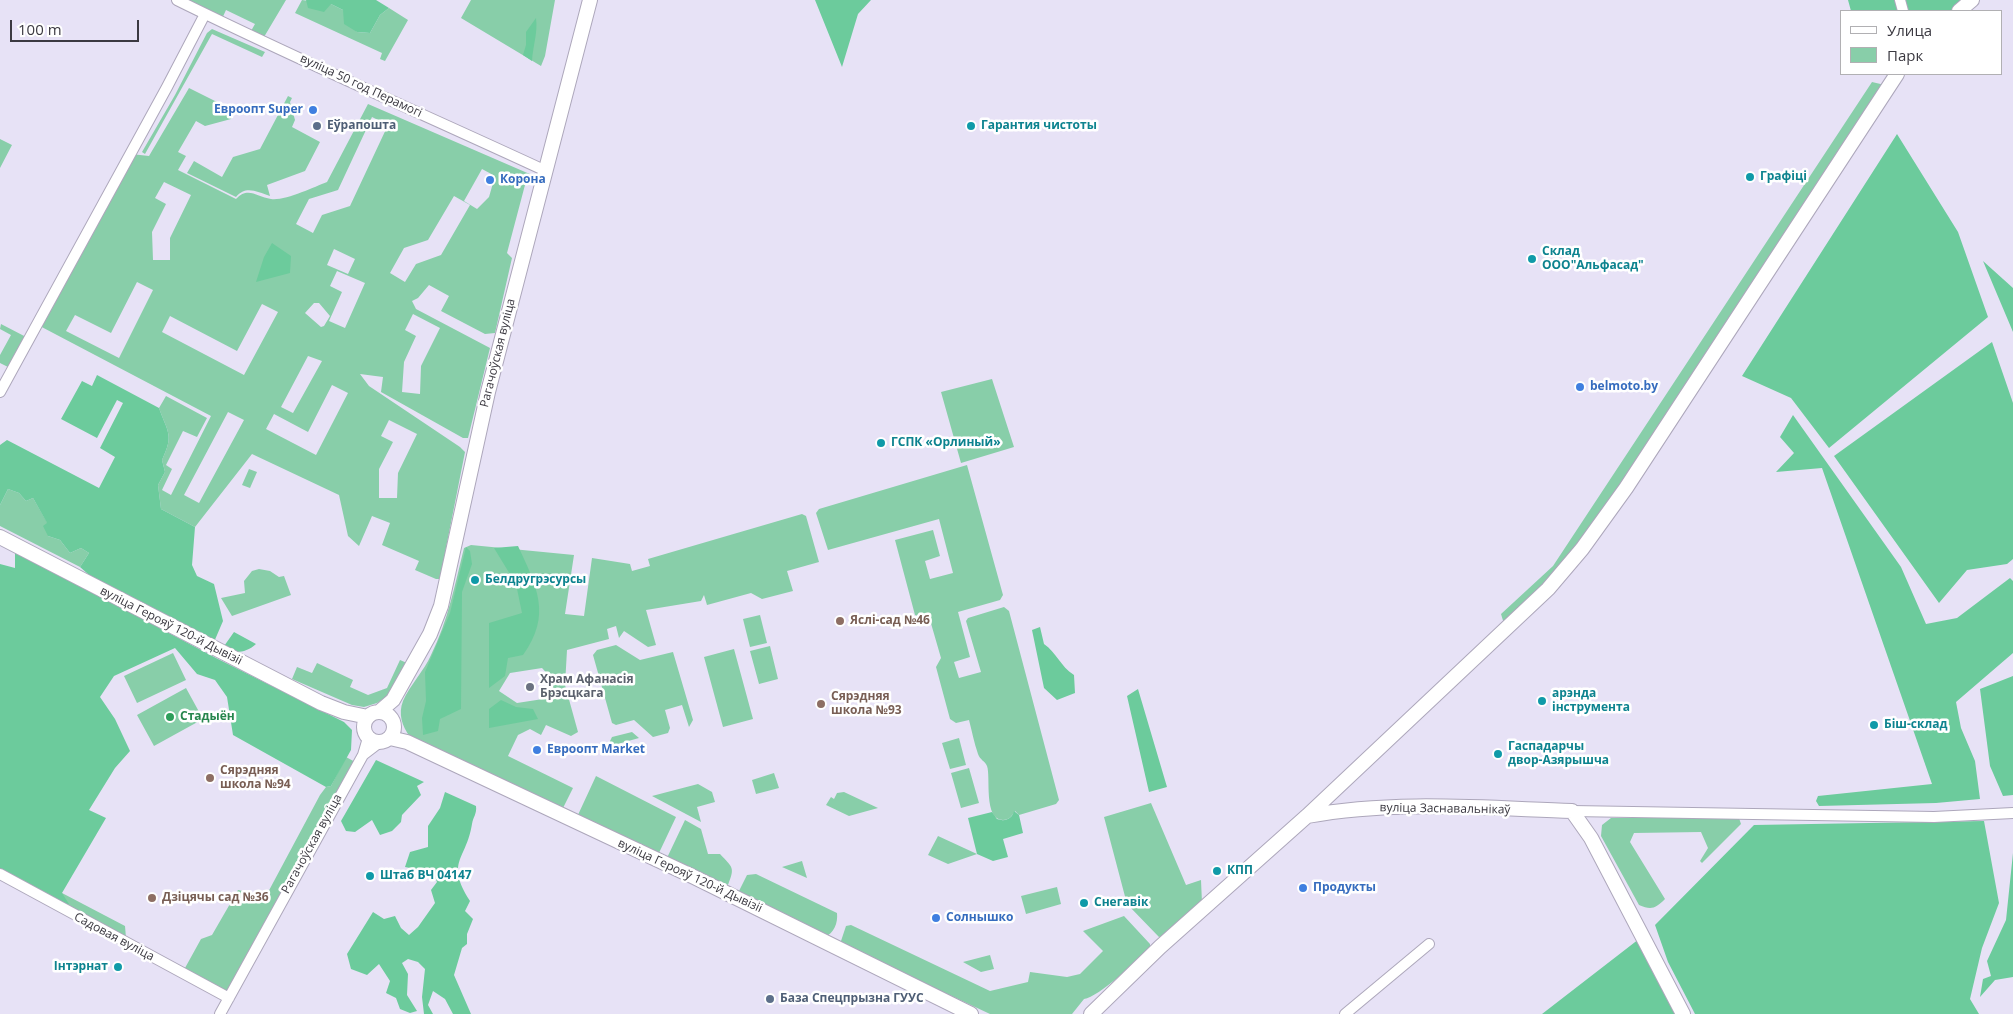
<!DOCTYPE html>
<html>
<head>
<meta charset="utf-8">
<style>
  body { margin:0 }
  #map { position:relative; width:2013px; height:1014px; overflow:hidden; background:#e7e2f6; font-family:"Open Sans",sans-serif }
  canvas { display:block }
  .legend { position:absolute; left:1840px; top:10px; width:162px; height:65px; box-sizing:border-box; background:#fff; border:1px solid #b1b0b3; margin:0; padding:6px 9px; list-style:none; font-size:15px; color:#3b3941 }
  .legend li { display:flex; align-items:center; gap:10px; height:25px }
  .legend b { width:25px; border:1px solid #b1b0b3 }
  .scale { position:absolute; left:10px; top:20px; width:129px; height:22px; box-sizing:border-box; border:2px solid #3b3941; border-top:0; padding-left:6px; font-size:15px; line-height:18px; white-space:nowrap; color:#3b3941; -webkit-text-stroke:4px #fff; paint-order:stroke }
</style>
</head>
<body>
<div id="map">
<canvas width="2013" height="1014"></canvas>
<ul class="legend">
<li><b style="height:6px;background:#fff"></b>Улица</li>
<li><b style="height:14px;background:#88cea9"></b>Парк</li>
</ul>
<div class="scale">100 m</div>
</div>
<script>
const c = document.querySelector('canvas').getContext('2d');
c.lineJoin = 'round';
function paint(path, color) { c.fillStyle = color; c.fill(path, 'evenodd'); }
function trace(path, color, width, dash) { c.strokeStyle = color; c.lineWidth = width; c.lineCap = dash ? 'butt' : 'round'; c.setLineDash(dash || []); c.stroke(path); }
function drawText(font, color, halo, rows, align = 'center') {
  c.font = font + ' "Open Sans",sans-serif'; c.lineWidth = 5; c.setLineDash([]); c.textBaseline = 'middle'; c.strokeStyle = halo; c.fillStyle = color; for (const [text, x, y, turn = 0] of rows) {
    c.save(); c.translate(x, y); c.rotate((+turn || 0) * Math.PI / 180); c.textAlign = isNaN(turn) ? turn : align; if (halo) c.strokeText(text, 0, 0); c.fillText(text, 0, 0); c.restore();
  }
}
paint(new Path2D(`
  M178,0H286L264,37L251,31L255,24L226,10L220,23Z
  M302,0L331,4L343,10L357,32L370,33L380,15L389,8L408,20L385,61L380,59L382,53L295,13Z
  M471,0H555L545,56L541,66L461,18Z
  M212,29L265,52L262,57L212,34L145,154L142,152L175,95L207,33Z
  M1872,82L1889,86L1582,549L1505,627L1501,614L1553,566Z
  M189,88L235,111L231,119L205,126L196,121L178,152L186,156L178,170L236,199C248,186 257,197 271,199C285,201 314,187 327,182L368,104L532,175L536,181L525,185L507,253L512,258L495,333L485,334L441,311L449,296L429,285L418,298L412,301L416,309L490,348L468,438H463L381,392L383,377L360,374L369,386L460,447L465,452L445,553L448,554L441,579H436L415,570L419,561L382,545L390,523L372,516L359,546L348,536L339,495L252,454L195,527L161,509L158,485L165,472L162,460C174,435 168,433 159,408L166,396L207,418L197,437L183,431L166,465L172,469L162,490L171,495L211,416L36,324L131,154L149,156ZM372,117L388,125L350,206L322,215L313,233L296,224L309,199L338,190ZM482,169L495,176L489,197L477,209L464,201ZM164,182L191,195L170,238V260H153L152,232L166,204L155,198ZM454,196L470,205L441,255L416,264L405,282L390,273L404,248L428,240ZM334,249L355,259L348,274L327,265ZM337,271L365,283L345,328L329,321L342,292L330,286ZM137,282L153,290L119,358L66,331L75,315L111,333ZM314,303H319L330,316L324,326L321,327L305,313ZM262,304L278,312L244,375L162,332L170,316L237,351ZM413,314L440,328L421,366L420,394L402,392L404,362L416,336L405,330ZM308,356L322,361L293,413L281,407ZM332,385L348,393L316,455L266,429L274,414L308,432ZM228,412L244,420L199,503L184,495ZM389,420L417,434L398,473L397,498H379V469L393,442L381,436Z
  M288,96L292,98L290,102L295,120L292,127L320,142L305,171L267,185L270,196C257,192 246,185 236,197L187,173L194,161L222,177L233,157L260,149Z
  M0,139L12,145L0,168Z
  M1,324L28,338L12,369L0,363V355L11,335L0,329Z
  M992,379L1014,447L961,463L941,392Z
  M967,465L1003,595L1000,600L958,612L970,657L954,662L959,678L981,672L966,621L968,618L1004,607L1009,611L1059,800L1056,804L1019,815L1015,811C1012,816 1009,820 1003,820C983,820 991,776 987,766C985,761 980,760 978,754C974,743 972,731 969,720L956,723L950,719L936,667L941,658L930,620L915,615L895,540L933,530L940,556L925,561L930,579L953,573L939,519L828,550L816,513L819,509Z
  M249,469L257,472L250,488L242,485Z
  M8,489L19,493L26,501L33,498L48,524V536L60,540L70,553L81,548L89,553L80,567L0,526V505Z
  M802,514L806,516L819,562L787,571L793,591L762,599L751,593L707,605L704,595L701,601L646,610L656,645L648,647L624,631L619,638L616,626L607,629L609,639L567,650L565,685L578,732L571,736L546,725L541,735L530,729L518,735L508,756L573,788L560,814L410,737C402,726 398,714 403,701C410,685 424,671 431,655C448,621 455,584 464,548L471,545L574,555L565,614L584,616L592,558L630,564L632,571L650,566L648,559ZM542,668L552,679L553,686L543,699L517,703L499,691L510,673Z
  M259,569L270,571L279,577L284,576L291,595L232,616L221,598L245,593L244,581L252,571Z
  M760,615L767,643L750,647L743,619Z
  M616,645L640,660L673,652L693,720L689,727L682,705L665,710L670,728L668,733L653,737L634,720L616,725L612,723L593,655L597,650Z
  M770,646L778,679L759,684L750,651Z
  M734,649L753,719L723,727L704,657Z
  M173,653L186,680L137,703L124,676Z
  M400,660L407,663L386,697L377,703L364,707L352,705L292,679L297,667L312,673L317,663L353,680L350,687L368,695L387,688Z
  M186,688L203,719L154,746L137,715Z
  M632,732L639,738L607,747L612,737Z
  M959,738L966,765L950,769L942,743Z
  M346,757L357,763L228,993L62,907V893L125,926L126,938L185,968L201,939L212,935L238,890L266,896L320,795L326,787L331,786Z
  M969,768L979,803L961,808L951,773Z
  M774,773L779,788L756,794L752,780Z
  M596,776L676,817L658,855L577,817Z
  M698,784L712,792L715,802L697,807L701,822L652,796Z
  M844,792L878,808L849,816L826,805L831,797L834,799L837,793Z
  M1151,803L1186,885L1201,880L1202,903L1164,936L1159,937L1127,904L1104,817Z
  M1611,818H1739L1741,824L1702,863L1700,861L1708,848L1701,832L1634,833L1630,842L1665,899C1655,909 1651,910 1639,905L1601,836L1602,825Z
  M685,820L701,829L708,854H720C733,868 735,867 728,885L666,860Z
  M938,836L977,854L948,864L928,855Z
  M802,861L807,878L782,867Z
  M756,874L837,913C838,923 834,933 825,937L741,897L739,891L747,875Z
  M1057,887L1061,904L1026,914L1021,896Z
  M1124,916L1150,944V949C1137,960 1099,997 1084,999L1072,1014H990L843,945L841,941L846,926L851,925L990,991L1028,982L1030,972L1067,977L1080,974L1103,951L1083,931Z
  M990,955L994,969L981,972L963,962Z`), '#88cea9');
paint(new Path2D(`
  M306,0H376L389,8L380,15L370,33L357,32L344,24L343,10L331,4L324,12L308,8Z
  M815,0H871L858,14L842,67Z
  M1848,0H1972L1959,11H1851Z
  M536,18C538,33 533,45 532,61L523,55L526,45V32Z
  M1897,134L1958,232L1988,317L1829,448L1791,398L1742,376Z
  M272,243L291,256L290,273L256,282L264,257Z
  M1983,261L2013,288V332Z
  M1992,342L2013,403V559L2007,564L1967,570L1939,603L1834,456Z
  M97,375L159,408C168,433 174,435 162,460L165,472L158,485L161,509L195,527L192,565L197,576L214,584L223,621L214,642L104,588L80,567L89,553L81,548L70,553L60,540L48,536L43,526L47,523L33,498L26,501L19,493L8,489L0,505V445L7,440L99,488L115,457L100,448L123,403L117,400L97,438L61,419L82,381L92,386Z
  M1793,415L1901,567L1926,624L1957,618L2010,578L2013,581V653L1956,702L1961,728L1975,761L1980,799L1936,803L1819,806L1816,801L1818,796L1932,784L1822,468L1776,472L1794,453L1780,437Z
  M518,546C537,587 552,615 523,655L508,658L505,676L489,688V623L522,613L516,584L494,548Z
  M466,547L470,551L472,564L462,592L461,709L440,719L438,731L423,735L422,718L426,701L425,672L450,613Z
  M15,551L216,658L344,722L352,730L351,750L331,786L326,787L233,735L227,697L215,680L197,674L175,648L114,676L100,697L115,719L130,751L115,768L89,810L106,818L62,893L69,904L62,907L0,873V564L15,568Z
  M1040,627L1044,644C1057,653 1060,666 1074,675L1075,693L1057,700L1044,688L1032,630Z
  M234,632L256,644C245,654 234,653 222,649Z
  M2013,676V795L2003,796L1990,766L1980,689Z
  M1138,689L1167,787L1149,792L1127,696Z
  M501,700L516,707L533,709L538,719L489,728V709Z
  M376,760L424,782L417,786L421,795L402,815L401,822L392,831L380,835L372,820L355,832L346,831L341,821Z
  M445,792L476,806C477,814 473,817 472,824C466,861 445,861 470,901L465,911L473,919L467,934V944L462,948L454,975L471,1014H453L445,999L433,991L428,1005L433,1014H424L422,997L425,969L418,962L408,959L402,963L408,974L407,995L417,1011L410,1013L400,1009L396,998L386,993L390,981L379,964L367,975L351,969L347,954L373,912L384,919L395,916L401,928L409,935L418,927L435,903L431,890L437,882L435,877L425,871L405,867L410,852L428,847V826L440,808Z
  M1014,811L1019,815L1023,833L1003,839L1008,857L993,861L977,854L968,818L992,812L997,819C1005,822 1012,819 1014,811Z
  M1984,821L1999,903L1982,948L1970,999L1979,1014H1695L1668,962L1655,925L1754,825Z
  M2013,853V977L1995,980L1980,997L1983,979L1991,976L1987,961L2006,920Z
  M1639,939L1676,1014H1542Z`), '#6ccb9c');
const street = new Path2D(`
  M177,0C298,60 423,114 546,171
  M1900,0L1903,11
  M0,392L167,87L205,14
  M363,755L380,742
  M1572,811L1934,817L2013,813
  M0,874L229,998
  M220,1014L363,755L368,738
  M1345,1014L1429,944`);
const secondary = new Path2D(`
  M1959,11L1972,0
  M0,537L321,703L344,712L368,717
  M364 727a15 15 0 1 1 30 0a15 15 0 1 1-30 0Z
  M379,712L393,700L430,634L441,606L488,392L590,0
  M390,738L407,742L694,877L971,1014
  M1307,816C1394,800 1484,808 1572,811L1591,838L1683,1014
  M1091,1014L1160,947L1307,816L1548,589L1582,549L1626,488L1897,74`);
trace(street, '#ada7bb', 12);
trace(secondary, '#ada7bb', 16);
trace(street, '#fff', 10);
trace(secondary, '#fff', 14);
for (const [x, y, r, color] of [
  [313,110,5,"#3f7fe0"],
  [317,126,5,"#5c6f8a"],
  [971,126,5,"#0f9aa8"],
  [1750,177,5,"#0f9aa8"],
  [490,180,5,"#3f7fe0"],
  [1532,259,5,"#0f9aa8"],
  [1580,387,5,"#3f7fe0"],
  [881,443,5,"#0f9aa8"],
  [475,580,5,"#0f9aa8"],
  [840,621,5,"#8d6e63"],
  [530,687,5,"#6b7280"],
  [1542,701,5,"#0f9aa8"],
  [821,704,5,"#8d6e63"],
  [170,717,5,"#2e9e5b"],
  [1874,725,5,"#0f9aa8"],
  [537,750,5,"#3f7fe0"],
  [1498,754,5,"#0f9aa8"],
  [210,778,5,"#8d6e63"],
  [1217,871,5,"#0f9aa8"],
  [370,876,5,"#0f9aa8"],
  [1303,888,5,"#3f7fe0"],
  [152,898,5,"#8d6e63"],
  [1084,903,5,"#0f9aa8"],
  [936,918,5,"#3f7fe0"],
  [118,967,5,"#0f9aa8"],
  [770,999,5,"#5c6f8a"]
]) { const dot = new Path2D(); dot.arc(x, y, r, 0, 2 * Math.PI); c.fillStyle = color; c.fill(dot); trace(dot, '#fff', 2); }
drawText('12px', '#3b3941', '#fff', [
  ["вуліца 50 год Перамогі",361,86,25],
  ["Рагачоўская вуліца",498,353,-76],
  ["вуліца Герояў 120-й Дывізіі",171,626,27],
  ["вуліца Заснавальнікаў",1445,809,1],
  ["Рагачоўская вуліца",312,844,-61],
  ["вуліца Герояў 120-й Дывізіі",690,876,25],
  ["Садовая вуліца",114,937,28]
]);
drawText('bold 12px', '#366cbe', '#fff', [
  ["Евроопт Super",303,110,"right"],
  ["Корона",500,180],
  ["belmoto.by",1590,387],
  ["Евроопт Market",547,750],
  ["Продукты",1313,888],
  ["Солнышко",946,918]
], 'left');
drawText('bold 12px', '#4e5e75', '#fff', [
  ["Еўрапошта",327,126],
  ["База Спецпрызна ГУУС",780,999]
], 'left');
drawText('bold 12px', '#0d838f', '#fff', [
  ["Гарантия чистоты",981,126],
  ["Графіці",1760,177],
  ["Склад",1542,252],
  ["ООО\"Альфасад\"",1542,266],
  ["ГСПК «Орлиный»",891,443],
  ["Белдругрэсурсы",485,580],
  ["арэнда",1552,694],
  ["інструмента",1552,708],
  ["Біш-склад",1884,725],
  ["Гаспадарчы",1508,747],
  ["двор-Азярышча",1508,761],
  ["КПП",1227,871],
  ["Штаб ВЧ 04147",380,876],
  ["Снегавік",1094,903],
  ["Інтэрнат",108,967,"right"]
], 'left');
drawText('bold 12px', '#785e54', '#fff', [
  ["Яслі-сад №46",850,621],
  ["Сярэдняя",831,697],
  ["школа №93",831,711],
  ["Сярэдняя",220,771],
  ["школа №94",220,785],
  ["Дзіцячы сад №36",162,898]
], 'left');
drawText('bold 12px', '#5b616d', '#fff', [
  ["Храм Афанасія",540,680],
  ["Брэсцкага",540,694]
], 'left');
drawText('bold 12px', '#27864d', '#fff', [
  ["Стадыён",180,717]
], 'left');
</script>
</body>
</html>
